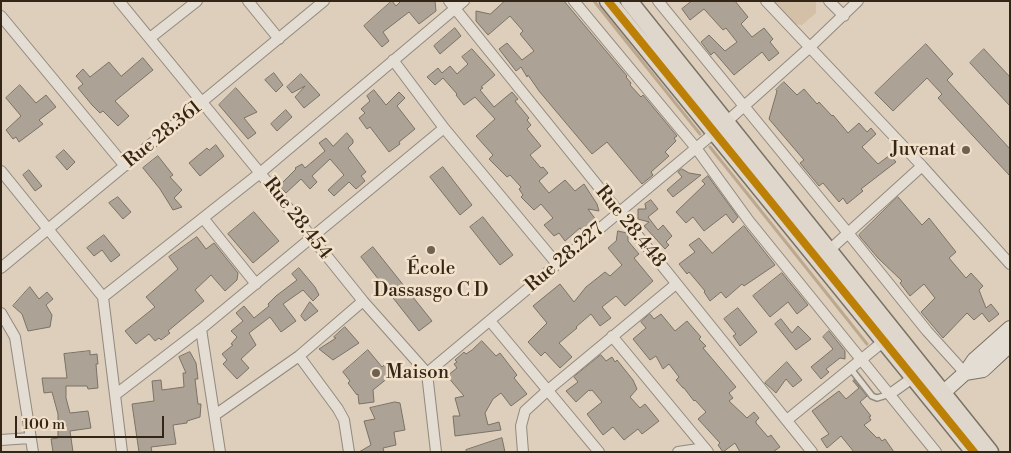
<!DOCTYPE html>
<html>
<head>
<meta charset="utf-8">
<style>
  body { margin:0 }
  #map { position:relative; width:1011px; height:453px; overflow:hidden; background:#ddcfbc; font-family:"Libre Bodoni",serif }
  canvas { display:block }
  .frame { position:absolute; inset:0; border:2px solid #342617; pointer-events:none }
  .scale { position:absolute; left:15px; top:416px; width:149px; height:22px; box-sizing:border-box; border:2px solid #342617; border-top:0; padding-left:6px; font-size:15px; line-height:18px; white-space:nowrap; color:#342617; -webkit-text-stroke:4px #f1e1ca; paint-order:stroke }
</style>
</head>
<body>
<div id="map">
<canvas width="1011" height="453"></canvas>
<div class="frame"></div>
<div class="scale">100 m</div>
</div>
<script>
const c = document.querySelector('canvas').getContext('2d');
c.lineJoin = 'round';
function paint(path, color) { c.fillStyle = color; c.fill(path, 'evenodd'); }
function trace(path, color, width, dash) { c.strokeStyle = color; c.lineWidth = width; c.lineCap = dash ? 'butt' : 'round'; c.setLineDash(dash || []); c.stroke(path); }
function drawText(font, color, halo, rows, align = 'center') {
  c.font = font + ' "Libre Bodoni",serif'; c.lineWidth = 5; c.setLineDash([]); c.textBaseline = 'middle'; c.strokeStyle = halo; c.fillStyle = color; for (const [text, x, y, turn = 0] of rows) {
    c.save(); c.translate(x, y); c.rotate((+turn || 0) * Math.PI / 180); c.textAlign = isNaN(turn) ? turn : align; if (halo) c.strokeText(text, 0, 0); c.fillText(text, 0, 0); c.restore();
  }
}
paint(new Path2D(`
  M774,1H814L816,3V13L802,25L793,24Z`), '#d3c0a6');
trace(new Path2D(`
  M594,1L700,134
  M710,147L867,344`), '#bba88e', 3);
const building = new Path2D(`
  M392,1L396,6L401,1H435L436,11L419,24L409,12L383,32L389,41L382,47L364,26Z
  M505,1H564L627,76L626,77L631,83L630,85L641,97L643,95L677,136L674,138L676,141L665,152L669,156L651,172L653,175L642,184L607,142L592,154L539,91L528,75L527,77L521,67L516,71L499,49L507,43L522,60L534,51L520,34L523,31L510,16L488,35L476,21V11L490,14Z
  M692,1H735L748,17L741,24L752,37L764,28L773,39L770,42L779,53L769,61L762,52L734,75L714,52L711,55L701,42L709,35L725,51L737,42L726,28L723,30L704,9L690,20L682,9Z
  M455,28L461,36L440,54L434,46Z
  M926,44L953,74L947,80L1010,149V176L938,98L942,94L927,78L893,111L875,93Z
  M472,49L495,75L481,87L483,88L480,90L494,107L512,92L518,99L515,101L529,118L527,120L531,125L527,129L541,146L530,155L541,168L543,167L548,173L539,181L549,193L565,180L575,191L584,184L597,204L599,211L588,209L596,220L582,231L580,228L565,241L559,233L554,236L544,225L553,218L541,204L534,210L521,197L523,195L519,189L521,187L510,175L507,177L489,159L493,155L476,136L495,119L475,97L464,105L456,95L457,94L443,78L435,85L427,77L438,68L442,73L450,66L457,74L468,64L462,57Z
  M984,49L1010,77V106L970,63Z
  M143,58L153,70L115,101L129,116L118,126L103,111L100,113L92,105L78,88L83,84L76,76L83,69L90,77L109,62L121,76Z
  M274,73L283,85L276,92L265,80Z
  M301,74L320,95L304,108L295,97L305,86L292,93L287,87Z
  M784,82L797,95L804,89L817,104L819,102L832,116L833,115L848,133L859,123L867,132L871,128L876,134L862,147L878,164L890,155L896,162L861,189L863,191L847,204L843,198L839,202L823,183L819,186L800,163L804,160L769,119L777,91L776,90Z
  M20,85L36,103L46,95L56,107L39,120L43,124L19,142L16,137L13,139L6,130L21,116L6,98Z
  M236,88L257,112L244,118L256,133L248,139L219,105Z
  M374,90L386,105L399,92L405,98L397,106L415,129L399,142L400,144L389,152L370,127L367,129L359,118L365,113L361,109L370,101L367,96Z
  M286,110L292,117L277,131L271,124Z
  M347,133L353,140V143L348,148L366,172L361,176L365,181L356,189L349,182L334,196L328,190L344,175L330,159L312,176L317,182L310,189L301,179L286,193L279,186L296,169L295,168L302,164L305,168L325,151L319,143L326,138L333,146Z
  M216,145L224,156L200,176L189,163L207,148L209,150Z
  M64,150L75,162L67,170L56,157Z
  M158,156L173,175L170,177L182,190L174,198L182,207L173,210L160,189L143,168Z
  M443,167L472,205L460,215L430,177Z
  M682,169L689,173L701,175L673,197L667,190L682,177L678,172Z
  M29,170L42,186L35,191L23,175Z
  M708,176L738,217L733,223L726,214L704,231L693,217L686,223L676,212L705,184L702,181Z
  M118,197L131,212L123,219L109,203Z
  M898,197L922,225L929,218L956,252L949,258L966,278L971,273L983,286L979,290L986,308L991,304L999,314L989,322L982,313L974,320L967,313L943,338L921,312L935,298L924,284L910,296L900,283L902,281L878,258L861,238L859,235Z
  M651,200L658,209L648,217L658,230L663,225L672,236L666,242L669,245L665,249L644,226L649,222L638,219V209H646L645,204Z
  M254,212L279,241L253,263L228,234Z
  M483,217L513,255L500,265L470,227Z
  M744,226L775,265L744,286L742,284L726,298L721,292L710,301L704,292L705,291L689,272L687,274L679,264L695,252L689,245L699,238L712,253Z
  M618,231L627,233L628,235V241L639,254L634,258L653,281L625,306L616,296L602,307L611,318L600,326L591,314L576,327L577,328L559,343L572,357L560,368L545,352L541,356L528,342L547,323L533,306L560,284L574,302L586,287L605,272L610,276L622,265L608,248L616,241Z
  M104,235L120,255L111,262L102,250L94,256L87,248Z
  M197,237L206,249L214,243L238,273L237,280L225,291L211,275L195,290L204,301L168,331L170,333L161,340L159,338L155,341L149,334L136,344L125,331L155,307L146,297L178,269L169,257Z
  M373,247L432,321L419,331L361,257Z
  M299,268L315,287L319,295L313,301L303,290L283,304L296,321L281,332L270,317L249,333L256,345L241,359L249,368L237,379L223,364L227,360L222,354L233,345L231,344L237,337L231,331L243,321L236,313L244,306L254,318L269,306L268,304L276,296L297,280L292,274Z
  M782,273L808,305L797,314L788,302L770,317L753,296Z
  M30,287L39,299L47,292L53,299L46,305L52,315L50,327L28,331L22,314L13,306Z
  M310,302L318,311L305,321L301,316Z
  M738,308L757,332L740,346L733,336L736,334L724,319Z
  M650,314L654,319L661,314L675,331L687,321L701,337L699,339L706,346L703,348L736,387L729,393L733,398L729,401L747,418L754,412L759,418L756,421V423L768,437L771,435L780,447L773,452H740L735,443L723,452L718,445L720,443L698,419L706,412L695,400L694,401L684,388H683L676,380L679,377L669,364L663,369L656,356L650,360L633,339L646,328L641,322Z
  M781,319L792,333L798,326L811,339L796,350L775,324Z
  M345,327L359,343L333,360L319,349L336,338L334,337Z
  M829,331L845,351V359L840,358L826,369L829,372L821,379L811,367L833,349L823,337Z
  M482,341L496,356L500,353L517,375L514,378L527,394L511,406L501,393L493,399L485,413L488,425L499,422L501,430L455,436L453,416H460L455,398L464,396L447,376L457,368L454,364L457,362L455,360L464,352L466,354L472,350Z
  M368,350L382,367L387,362L394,369L387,375L389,377L373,390L374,402L359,404L358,394L357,395L348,383L350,381L343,372Z
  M90,351V355L97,354L98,364H96L98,388L88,389L87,386H66V398L70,413L88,411L91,428L70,431L73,452H53L51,439L58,438V414L52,392L44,393L42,378H67L64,354Z
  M190,352L196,363L198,379H195L198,404H201L200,417L187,421V423L173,425L176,444L151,447L152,452H139L132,404L154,401L152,381L161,380L162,390L184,387L183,373H186L179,357Z
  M601,355L606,361L612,357L615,362L617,360L633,380L637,389L630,397L640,408L645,404L659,421L642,434L638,429L624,440L613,427L603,435L587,414L602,402L592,390L590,391L589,390L576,402L566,391L578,382L574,377Z
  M787,362L802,380L793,387L786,379L776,393L765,383Z
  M854,380L867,396L860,402L871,416L869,417L871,420L864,425L877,438L879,437L882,441L885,439L894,452H854L841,436L827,448L821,439L829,434L812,411L839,391L846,399L859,388L853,381Z
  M395,402L400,403L405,430L394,432L396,445L383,448L384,452H359L371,445L364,421L375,419L370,408Z
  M502,438L505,452H466V450Z`);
paint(building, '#aca295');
trace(building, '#7b7266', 1);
const lane = new Path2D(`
  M851,369L872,396L877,398L890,394`);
const street = new Path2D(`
  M119,1L260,173L363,301L427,373L436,452
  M248,1L279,39
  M449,1L812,452
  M574,1L696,148L749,221L936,452
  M658,1L848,233L927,331L965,373
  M766,1L922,166L1010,264
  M829,1L844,16
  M1,16L125,166
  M150,38L197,1
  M444,128L557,264
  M1,171L103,297L122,452
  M203,218L256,284
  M825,254L922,166
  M1,268L324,1
  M103,297L260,173L464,1
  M1,313L15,337L33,452
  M490,321L599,452
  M201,329L220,452
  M612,336L708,452
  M299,356L338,409L344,420L349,452
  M427,373L714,133L809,48L858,1
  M890,394L918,374
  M115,395L201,329L444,128L393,60
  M215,415L299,356L363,301
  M787,420L884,341
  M1,440L30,438
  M523,452L521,426L525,411L548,390L676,284
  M678,452L705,448`);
const secondary = new Path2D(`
  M965,373L983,370L1010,345
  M935,400L965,373L974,360L1010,328`);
const primary = new Path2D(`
  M608,1L974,452
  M629,1L990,452`);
trace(lane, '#93897d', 8);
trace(street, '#93897d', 12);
trace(secondary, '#7b7266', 16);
trace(primary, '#7b7266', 19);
trace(lane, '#e3ddd3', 5);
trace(street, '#e3ddd3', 10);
trace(secondary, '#e3ddd3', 14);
trace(primary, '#dfd7cb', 16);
trace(new Path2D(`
  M608,1L974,452`), '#bc8007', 8);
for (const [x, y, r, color] of [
  [966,150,5,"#6f6151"],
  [431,250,5,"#6f6151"],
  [376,373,5,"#6f6151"]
]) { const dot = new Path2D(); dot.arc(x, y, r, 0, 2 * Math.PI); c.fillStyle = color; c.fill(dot); trace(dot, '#f1e1ca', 2); }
drawText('19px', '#342617', '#f1e1ca', [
  ["Rue 28.361",163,135,-39],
  ["Rue 28.454",297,219,52],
  ["Rue 28.448",630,227,51],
  ["Rue 28.227",565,258,-40]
]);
drawText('19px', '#342617', '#f1e1ca', [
  ["Juvenat",956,150],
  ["École",431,269,"center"],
  ["Dassasgo C D",431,291,"center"],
  ["Maison",386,373,"left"]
], 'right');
</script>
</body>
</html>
